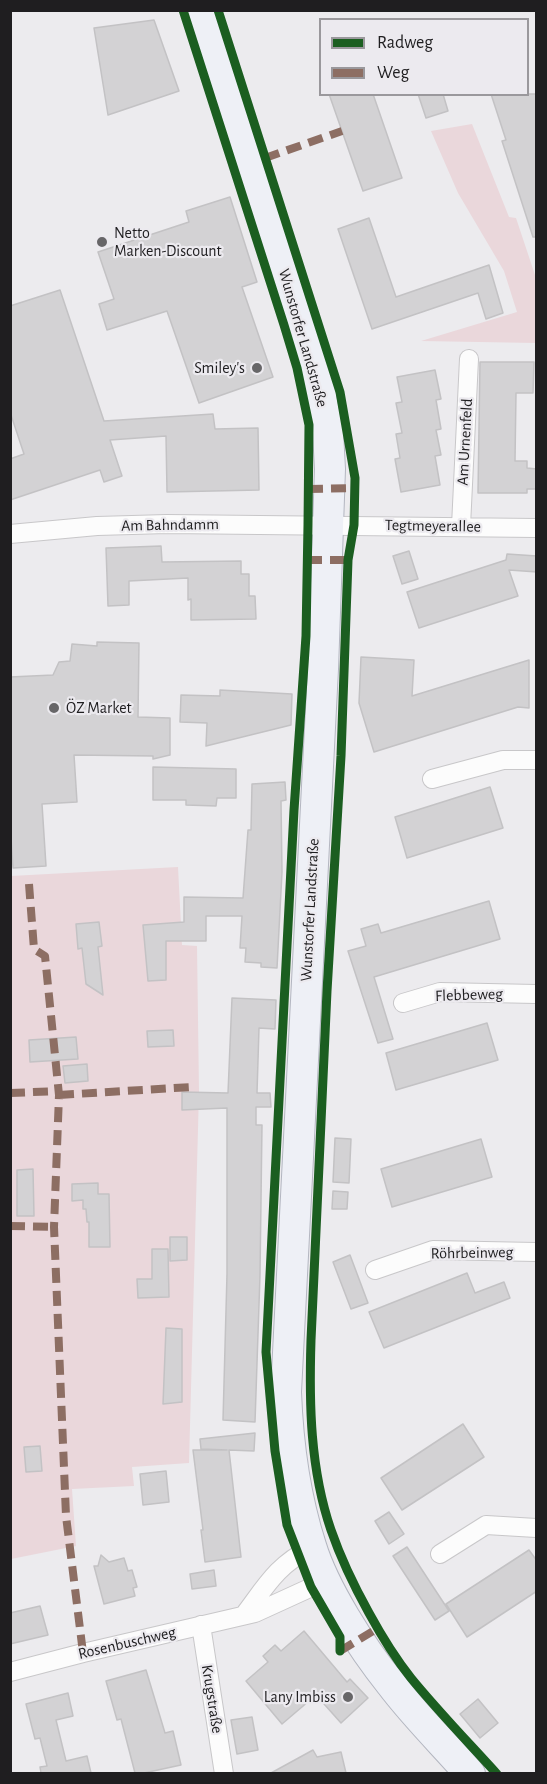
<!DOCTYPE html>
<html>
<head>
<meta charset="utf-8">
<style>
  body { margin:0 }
  #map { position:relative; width:547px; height:1784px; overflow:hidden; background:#ecebee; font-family:"Alegreya Sans",sans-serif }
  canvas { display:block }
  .frame { position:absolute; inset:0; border:12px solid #1f1e20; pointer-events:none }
  .legend { position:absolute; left:319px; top:18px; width:210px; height:78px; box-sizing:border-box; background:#eceaef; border:2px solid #9a989c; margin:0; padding:8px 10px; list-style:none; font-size:18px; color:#1f1e20 }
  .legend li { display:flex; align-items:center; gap:12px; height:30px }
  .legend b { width:30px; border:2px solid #9a989c }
</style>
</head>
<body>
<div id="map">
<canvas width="547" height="1784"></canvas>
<div class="frame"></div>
<ul class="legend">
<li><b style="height:8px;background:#1b5e20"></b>Radweg</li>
<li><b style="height:8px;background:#8d6e63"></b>Weg</li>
</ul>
</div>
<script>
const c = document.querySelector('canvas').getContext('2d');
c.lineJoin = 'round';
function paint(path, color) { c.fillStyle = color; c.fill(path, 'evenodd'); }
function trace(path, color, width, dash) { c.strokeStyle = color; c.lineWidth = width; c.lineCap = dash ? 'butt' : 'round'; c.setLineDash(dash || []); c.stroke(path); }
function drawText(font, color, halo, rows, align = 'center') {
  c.font = font + ' "Alegreya Sans",sans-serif'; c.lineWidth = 4.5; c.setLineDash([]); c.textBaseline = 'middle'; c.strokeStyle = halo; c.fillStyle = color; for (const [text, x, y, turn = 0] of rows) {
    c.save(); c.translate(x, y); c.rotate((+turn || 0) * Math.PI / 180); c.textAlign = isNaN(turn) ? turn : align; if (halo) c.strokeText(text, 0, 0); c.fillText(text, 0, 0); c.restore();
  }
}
paint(new Path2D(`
  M472,124L509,217L516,218L536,278V343L421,341L517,312L504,271L458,193L431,131Z
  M178,867L182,945L197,946L199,1092L189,1463L132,1467L134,1486L72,1489L76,1546L11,1559V876Z`), '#ead7db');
const building = new Path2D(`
  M154,20L179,91L108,115L94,28Z
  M329,94H373L402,178L363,191Z
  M418,94H443L448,111L426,118Z
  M491,94H537V237H533L502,141L506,140Z
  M230,197L257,282L242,287L273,377L199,403L167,311L107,330L99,304L114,299L98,252L189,222L186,211Z
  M369,218L396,297L489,265L503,313L486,319L478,293L372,329L338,229Z
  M60,290L104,421L213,414L215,429L258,428L259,490L167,492L166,436L110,440L122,476L104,482L100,470L10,500V459L24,454L10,412V306Z
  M480,362H534L533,393H516L515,461H527V468L537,469V489H527V493H478Z
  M435,370L441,399L436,400L441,429L436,430L441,455L435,456L440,485L401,492L395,459L400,458L396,434L402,433L396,403L402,402L397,377Z
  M161,546L162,562L241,561V574H249V596H255L256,619L191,620V599L188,600V578L129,581V605L108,606L106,548Z
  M409,551L418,579L402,584L393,556Z
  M507,554L537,556V572L509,570L518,596L419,628L407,592L506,560Z
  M97,642L139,643L138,717L170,718V755L153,759V756L74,755L77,802L42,804L46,866L13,868L10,823V677L53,675L59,662L70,661L72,644L97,646Z
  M361,657L414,660L412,696L529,660V708L518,707L374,752L359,703Z
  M220,690L292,694L291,725L206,746L207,723L180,722L181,695L220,696Z
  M153,767L236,769V798H217L216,806L186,805V800H153Z
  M285,782L286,800L281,801L282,872L277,968L261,967V963L245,962L246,948H240L242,916H206V941H166V980L148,981L143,925L184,922V897L243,898L248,830H251L252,784Z
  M490,787L503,828L407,858L395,817Z
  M489,901L500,939L374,977L393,1039L378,1043L348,951L366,946L361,929L378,924L381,933Z
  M99,922L102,946L98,947L103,995L86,984L82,948L78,949L76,924Z
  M232,998L276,1000L275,1029L259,1028L257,1093H270L271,1107H256V1125H262L260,1275L255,1422L223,1420L227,1274V1108L182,1110V1092L228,1093Z
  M487,1023L498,1060L396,1090L386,1053Z
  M173,1030L174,1046L148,1047L147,1031Z
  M76,1037L78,1059L30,1062L29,1040Z
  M87,1064L88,1081L65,1083L63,1066Z
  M335,1138L351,1139L349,1183L333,1182Z
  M481,1139L492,1177L392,1207L381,1169Z
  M33,1169L34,1216H17V1170Z
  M98,1183V1194H109L110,1247H89V1222H87L86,1209H83V1200L72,1201V1184Z
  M333,1191L348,1192L347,1209H332Z
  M170,1237H187V1260L170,1261Z
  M152,1249H168L169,1297L138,1298L137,1279H152Z
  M350,1255L368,1303L351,1309L333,1262Z
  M467,1273L475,1293L504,1282L510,1298L384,1348L369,1312Z
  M166,1328L182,1329V1402L163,1404Z
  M463,1424L484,1457L402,1510L381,1478Z
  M255,1433L254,1451L229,1450L241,1557L205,1562L201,1530H203L193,1450H227L201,1449L200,1439Z
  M40,1446L42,1471L26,1472L24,1447Z
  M166,1471L169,1502L143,1505L140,1474Z
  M389,1512L404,1534L389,1544L375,1521Z
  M407,1547L449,1611L435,1620L393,1556Z
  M529,1550L537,1561V1591L467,1637L446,1604Z
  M101,1555L109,1562L124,1558L128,1571L132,1570L137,1587L133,1588L135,1596L104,1604L94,1566H98Z
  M214,1570L216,1586L192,1589L190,1574Z
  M40,1606L48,1635L10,1644V1613Z
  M304,1631L347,1682L350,1679L368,1698L341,1723L316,1695L282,1724L246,1681L268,1662L263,1656L275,1645L281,1651Z
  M146,1670L165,1733L173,1731L181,1765L144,1773H135L121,1719L117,1720L106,1681Z
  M68,1693L73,1716L56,1720L66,1761L87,1756L91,1773H41L40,1767L47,1766L40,1738L35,1739L26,1704Z
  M478,1699L498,1723L480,1738L460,1714Z
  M252,1717L258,1750L237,1754L231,1720Z
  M313,1750L317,1757L341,1752L346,1773H271Z`);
paint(building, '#d3d2d4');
trace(building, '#c3c2c4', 1.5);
const minor = new Path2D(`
  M461,526L469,359
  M10,534L97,526L167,524L536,528
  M432,779L503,760H536
  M403,1003L440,992L536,994
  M375,1270L433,1250L536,1252
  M440,1554L486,1525L536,1528
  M244,1615C266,1586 277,1565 311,1548
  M201,1625L224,1774
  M10,1672L83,1653L255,1613L325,1581`);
const primary = new Path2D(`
  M200,10L273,234L317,375L328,432L330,469L323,669L286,1392C288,1444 295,1496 311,1546C324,1589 362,1648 391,1684C415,1716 444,1744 470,1774`);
trace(minor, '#c8c7c9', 20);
trace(primary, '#b3b6c0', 32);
trace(minor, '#fcfcfc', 18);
trace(primary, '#eef0f6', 30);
trace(new Path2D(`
  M265,158L342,131
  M308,489L355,488
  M307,560H348
  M29,884L34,949L45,956L59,1095L54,1227L66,1516L83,1653
  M10,1093L59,1091
  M59,1095L192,1087
  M10,1226L54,1227
  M340,1651L378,1628`), '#8d6e63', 8, [15, 8]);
trace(new Path2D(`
  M183,10L284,325L297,368L309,425L308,525L306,636L294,810L266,1352L275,1451L287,1525L311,1587L340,1637V1651
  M218,10L340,392L355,478L354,525L348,560L341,756L327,991L311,1340C309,1403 310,1469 331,1530C341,1559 354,1586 369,1613C381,1635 395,1658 411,1678C438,1711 468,1742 497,1774`), '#1b5e20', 9);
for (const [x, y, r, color] of [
  [102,242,6,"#676668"],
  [257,368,6,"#676668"],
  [54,708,6,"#676668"],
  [348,1697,6,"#676668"]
]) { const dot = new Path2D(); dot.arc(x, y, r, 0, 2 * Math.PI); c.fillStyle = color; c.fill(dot); trace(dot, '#eceaef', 2); }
drawText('16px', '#1f1e20', '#eceaef', [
  ["Netto",114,233],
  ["Marken-Discount",114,251],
  ["Smiley's",245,368,"right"],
  ["ÖZ Market",66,708],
  ["Lany Imbiss",336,1697,"right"]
], 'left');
drawText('16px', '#1f1e20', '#eceaef', [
  ["Wunstorfer Landstraße",303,338,74],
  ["Am Urnenfeld",465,442,-87],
  ["Am Bahndamm",170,525,-1],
  ["Tegtmeyerallee",433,526,1],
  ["Wunstorfer Landstraße",310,910,-87],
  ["Flebbeweg",469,995,-2],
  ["Röhrbeinweg",472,1253,-1],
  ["Rosenbuschweg",127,1643,-13],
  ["Krugstraße",212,1699,81]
]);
</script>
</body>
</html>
